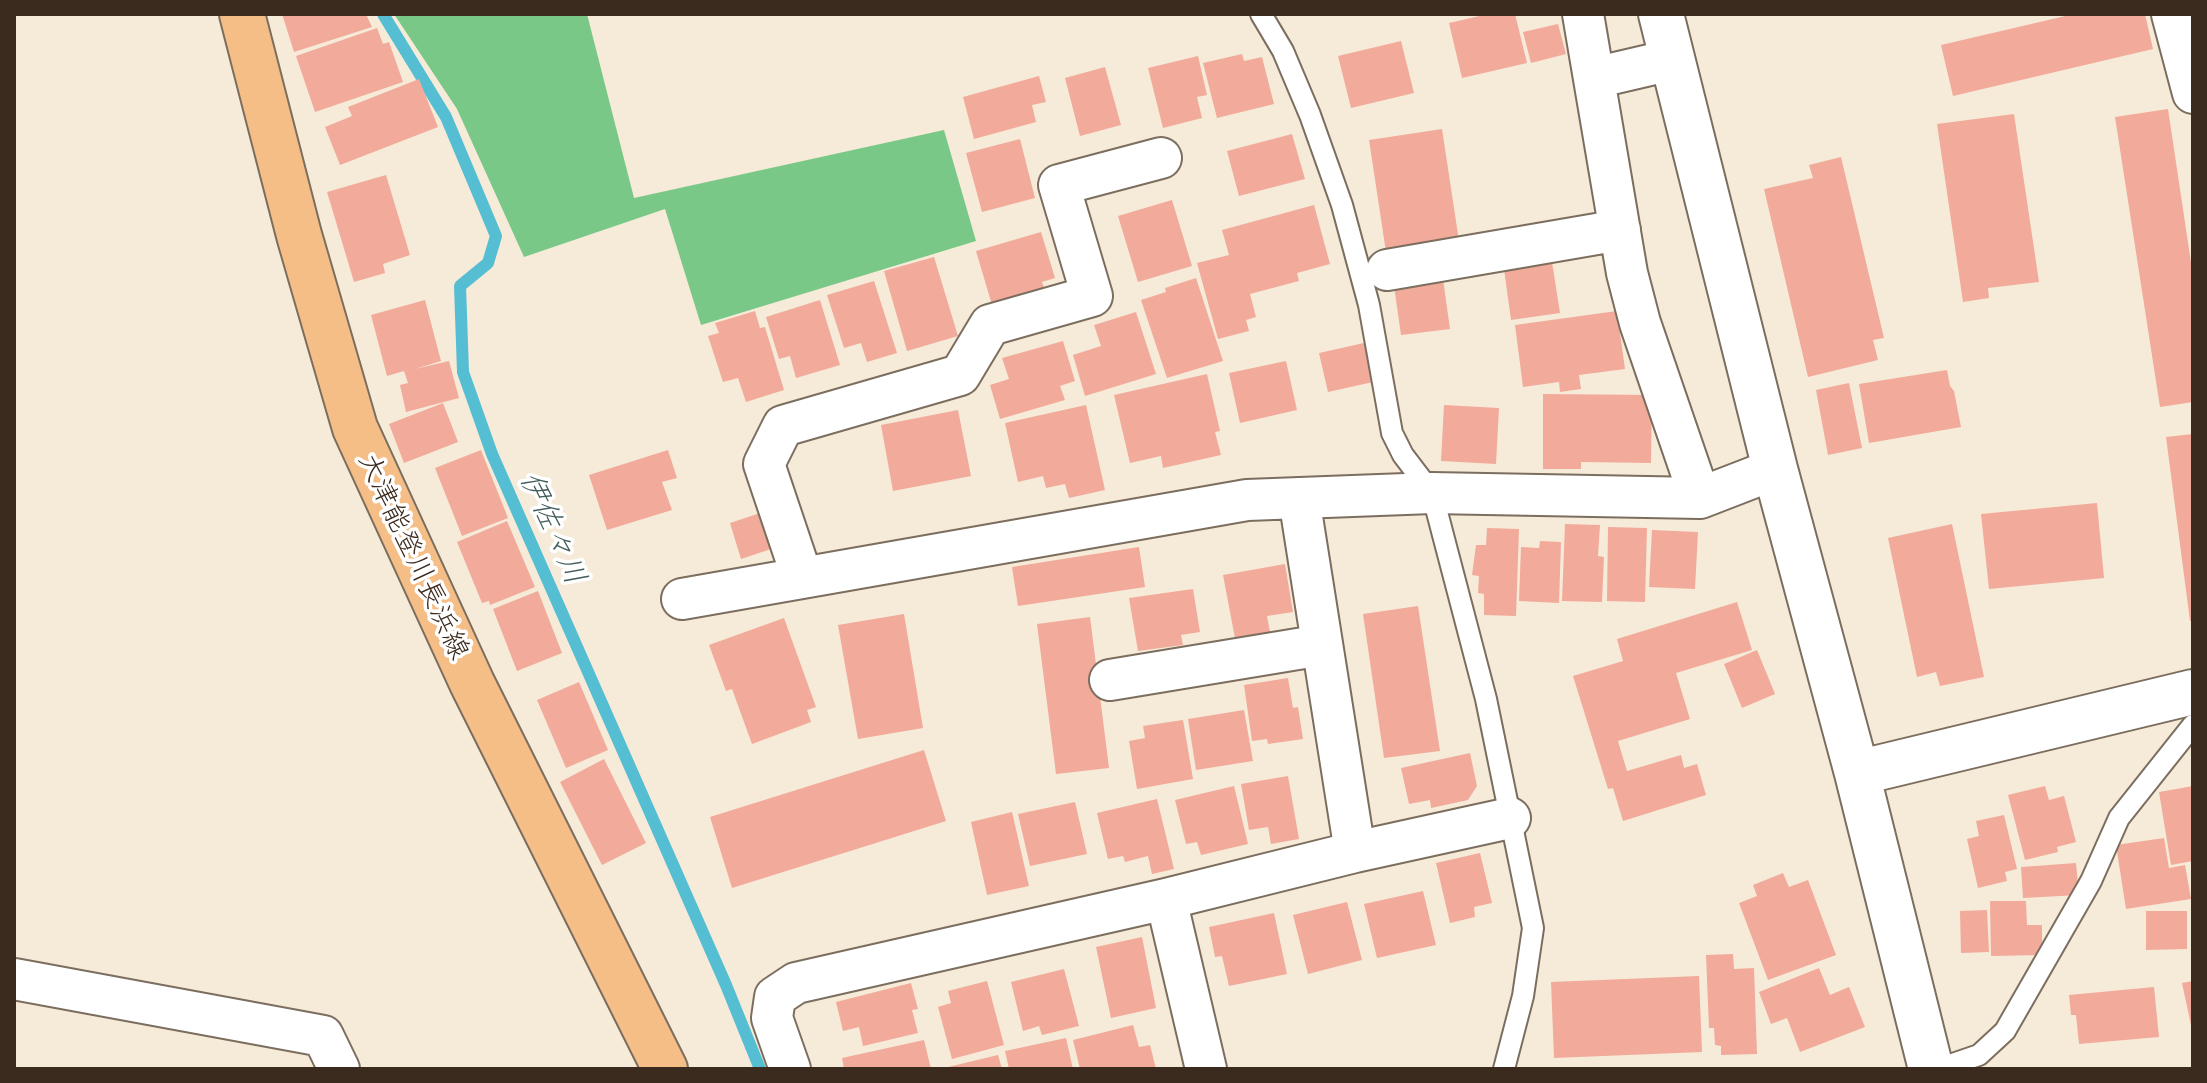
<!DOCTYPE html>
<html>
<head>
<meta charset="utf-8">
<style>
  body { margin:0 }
  #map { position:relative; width:2207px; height:1083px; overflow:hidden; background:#f6ebd8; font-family:Mali,sans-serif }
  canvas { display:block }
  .frame { position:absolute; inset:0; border:16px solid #3b2a1e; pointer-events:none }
</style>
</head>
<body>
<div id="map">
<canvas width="2207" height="1083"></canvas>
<div class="frame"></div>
</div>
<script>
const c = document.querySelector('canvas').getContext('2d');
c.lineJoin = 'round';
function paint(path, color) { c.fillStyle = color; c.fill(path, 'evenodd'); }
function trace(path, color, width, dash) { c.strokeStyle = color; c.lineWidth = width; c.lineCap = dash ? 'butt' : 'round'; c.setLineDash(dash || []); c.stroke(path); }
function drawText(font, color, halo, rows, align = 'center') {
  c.font = font + ' Mali,"Klee One",sans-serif'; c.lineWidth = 7; c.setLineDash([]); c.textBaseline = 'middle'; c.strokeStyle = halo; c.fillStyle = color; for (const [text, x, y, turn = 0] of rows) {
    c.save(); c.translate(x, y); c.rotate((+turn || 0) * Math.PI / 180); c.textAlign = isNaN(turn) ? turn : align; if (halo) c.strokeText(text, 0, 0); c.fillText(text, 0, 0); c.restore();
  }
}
paint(new Path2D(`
  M394,14H587L634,198L944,130L976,241L701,325L665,209L524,257L457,109Z`), '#7ac887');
trace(new Path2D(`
  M383,14L446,117L496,236L488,263L460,286L463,372L492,454L726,985L760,1069`), '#55bed2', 12);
paint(new Path2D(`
  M282,14H366L372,27L294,52Z
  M1488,14H1515L1527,63L1462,78L1449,23Z
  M2074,14H2145L2153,49L1953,96L1941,45Z
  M1558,24L1566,54L1531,63L1523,32Z
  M377,28L383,44L389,42L403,82L315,112L296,56Z
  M1401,41L1414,93L1351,108L1338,56Z
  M1242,54L1244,61L1262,57L1274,104L1217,118L1203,63Z
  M1198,56L1207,95L1197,97L1202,118L1163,128L1148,68Z
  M1105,67L1121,125L1080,136L1065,78Z
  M1039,76L1046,102L1032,105L1036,122L974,139L963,97Z
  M419,79L438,127L340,165L325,127L352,116L348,107Z
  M2168,109L2193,276V402L2160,407L2115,117Z
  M2014,114L2039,282L1988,288L1989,298L1963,302L1937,124Z
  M1442,129L1459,241L1386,252L1369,140Z
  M1292,134L1305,179L1239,196L1227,151Z
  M1020,139L1035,198L982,212L966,153Z
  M1841,157L1884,338L1873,340L1878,360L1808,377L1764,189L1813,178L1809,165Z
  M386,175L410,255L383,264L385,273L354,282L327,192Z
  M1172,200L1192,266L1138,282L1118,216Z
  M1314,205L1330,264L1297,273L1299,281L1250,294L1256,317L1246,320L1249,331L1218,339L1197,263L1229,255L1222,230Z
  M1041,232L1055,278L1042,282L1045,290L992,305L976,251Z
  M934,257L958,336L907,351L884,271Z
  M1552,262L1560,313L1511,320L1504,269Z
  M1196,278L1223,361L1167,378L1141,300L1166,292L1165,288Z
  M1443,279L1450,329L1401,335L1394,286Z
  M874,281L897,353L867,362L861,343L844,348L827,295Z
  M425,300L441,361L415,369L449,361L459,398L406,412L400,385L408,383L404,371L387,376L371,315Z
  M820,300L840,365L796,378L790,356L779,359L766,317Z
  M755,311L760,328L765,327L784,390L746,402L738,378L723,382L708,336L719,333L715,323Z
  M1617,311L1625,369L1579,375L1581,389L1560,392L1559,382L1523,387L1515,325Z
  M1136,312L1156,374L1085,396L1073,355L1101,346L1094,325Z
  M1063,341L1075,381L1060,386L1065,400L1000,419L990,385L1009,379L1002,358Z
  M1364,343L1373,382L1328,392L1319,353Z
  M1286,361L1297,410L1240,423L1229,373Z
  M1947,370L1950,386L1954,391L1961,427L1869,443L1859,384Z
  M1207,374L1220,431L1215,432L1221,455L1163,468L1161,456L1130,463L1114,395Z
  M1849,383L1862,448L1828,455L1816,390Z
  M1543,394L1652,395L1651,463L1581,462V469H1543Z
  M443,403L458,442L404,463L389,424Z
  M1086,405L1105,490L1069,498L1065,484L1046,488L1043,476L1018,482L1005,423Z
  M1444,405L1499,408L1496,464L1441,461Z
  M958,410L971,476L893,491L881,425Z
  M2193,434V620L2190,621L2166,437Z
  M481,450L508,518L462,536L435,468Z
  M668,450L677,478L662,482L672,510L607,530L589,475Z
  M2097,503L2104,578L1989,589L1981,514Z
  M760,513L771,549L741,559L730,523Z
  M507,521L535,587L490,605L489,601L482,603L457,542Z
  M1565,524L1600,525L1598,556L1604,557L1602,602L1562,601Z
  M1952,524L1984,677L1940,686L1936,672L1917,677L1888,538Z
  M1608,527L1647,528L1645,602L1607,601Z
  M1487,528L1519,529L1516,616L1484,615V594L1478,593L1479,576L1472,575L1476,545H1486Z
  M1652,530L1698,532L1695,589L1649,587Z
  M1540,541L1561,542L1559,603L1519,601L1521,547L1539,548Z
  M1139,547L1145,587L1018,606L1012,567Z
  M1285,564L1293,612L1267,616L1270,632L1235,638L1223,575Z
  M1193,589L1200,632L1181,635L1183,645L1138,651L1129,598Z
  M538,591L562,653L517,671L493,609Z
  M1737,602L1752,650L1676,673L1690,719L1618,741L1627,771L1681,755L1684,768L1697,764L1706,795L1623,821L1613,788L1608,789L1573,676L1623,661L1617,639Z
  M1418,606L1440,751L1384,758L1363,614Z
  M904,614L923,728L858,739L838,625Z
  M1090,617L1109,768L1056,774L1037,624Z
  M784,618L816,707L807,710L811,722L752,744L732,689L726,691L709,645Z
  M1757,650L1775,694L1742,708L1724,664Z
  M1288,678L1293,708L1298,707L1303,739L1268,744L1267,739L1252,741L1244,685Z
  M579,682L608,750L566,768L537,700Z
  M1244,710L1253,761L1196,770L1188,719Z
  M1183,720L1193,779L1137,789L1129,741L1145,738L1143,726Z
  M924,750L946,821L732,888L710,817Z
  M1470,753L1477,786L1468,800L1431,808L1430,800L1409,804L1401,768Z
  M604,759L646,843L602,865L560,782Z
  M1288,776L1299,839L1271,844L1268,827L1249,830L1241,784Z
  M1234,786L1248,844L1201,855L1197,842L1186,844L1175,800Z
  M2045,786L2049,800L2064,796L2076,842L2057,847L2058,852L2025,860L2008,795Z
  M2193,786V861L2171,865L2159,792Z
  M1157,799L1174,869L1152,874L1148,856L1125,862L1123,856L1108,859L1097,813Z
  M1075,802L1087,854L1030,866L1018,814Z
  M1012,812L1029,886L987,895L971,822Z
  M2004,815L2017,869L2005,872L2007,881L1978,888L1967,839L1979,836L1976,821Z
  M2164,838L2169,868L2185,865L2191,899L2126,909L2116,845Z
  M1480,853L1492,903L1474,907L1475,917L1450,923L1436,863Z
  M2076,863L2079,895L2023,898L2021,867Z
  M1783,873L1789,887L1808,880L1836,955L1768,980L1739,903L1757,896L1753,885Z
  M1423,891L1436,945L1377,958L1364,904Z
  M1990,901H2026L2027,925H2042V955L1991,956Z
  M1347,902L1362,960L1308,974L1293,915Z
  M1987,910L1989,952L1961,953L1960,911Z
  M2146,911H2187V949L2146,950Z
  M1274,913L1287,974L1229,986L1222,956L1215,957L1209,927Z
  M1142,937L1156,1008L1111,1018L1096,947Z
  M1733,954L1734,969L1754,968L1757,1054L1721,1055V1046L1715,1045L1714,1028H1709L1706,955Z
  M1819,968L1830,995L1849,987L1865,1027L1800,1052L1787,1018L1771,1024L1759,992Z
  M1064,969L1079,1026L1042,1035L1039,1026L1023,1031L1011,982Z
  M1699,976L1702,1052L1554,1058L1551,982Z
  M987,981L1004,1045L952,1059L938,1007L951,1003L948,991Z
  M2193,981V1029L2192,1030L2182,983Z
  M911,983L918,1009L912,1010L918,1033L863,1046L859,1027L843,1031L836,1002Z
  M2154,987L2159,1037L2079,1044L2076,1015H2071L2069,995Z
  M1133,1025L1139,1047L1150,1045L1156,1069H1080L1073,1040Z
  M1066,1038L1073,1069H1009L1005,1051Z
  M924,1040L931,1069H844L842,1058Z
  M998,1055L1002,1069H944V1068Z`), '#f2aa9b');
const service = new Path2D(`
  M1261,14L1283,51L1310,115L1342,205L1369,305L1392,433L1403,455L1432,493L1486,699L1533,928L1523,996L1504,1069
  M1938,1069L1979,1055L2005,1031L2091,881L2119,818L2193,725`);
const minor = new Path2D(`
  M1583,14L1627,273L1640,323L1700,498
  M2172,14L2193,93
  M1594,78L1671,60
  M1387,270L1620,230
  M1299,498L1355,852
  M802,577L764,464L783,426L960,375L990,325L1092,296L1059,185L1161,158
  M682,599L1247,500L1432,493L1700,498L1775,469
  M1110,680L1322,645
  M1166,899L1206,1069
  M14,979L323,1036L339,1069
  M790,1069L772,1018L775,997L796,983L1166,899L1355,852L1510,818`);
const tertiary = new Path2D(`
  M1661,14L1775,469L1857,773L1931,1069
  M1857,773L2193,692`);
const primary = new Path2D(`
  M242,14L299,235L355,428L472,683L665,1069`);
trace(service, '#7c6e5f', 24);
trace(minor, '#7c6e5f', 44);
trace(tertiary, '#7c6e5f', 48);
trace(primary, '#7c6e5f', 48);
trace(service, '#fff', 20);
trace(minor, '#fff', 40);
trace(tertiary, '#fff', 44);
trace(primary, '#f6be87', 44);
drawText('28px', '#3b2a1e', '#fff', [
  ["大津能登川長浜線",414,556,65]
]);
drawText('italic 30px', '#445e5d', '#fff', [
  ["伊佐々川",553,528,66]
]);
</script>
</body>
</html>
